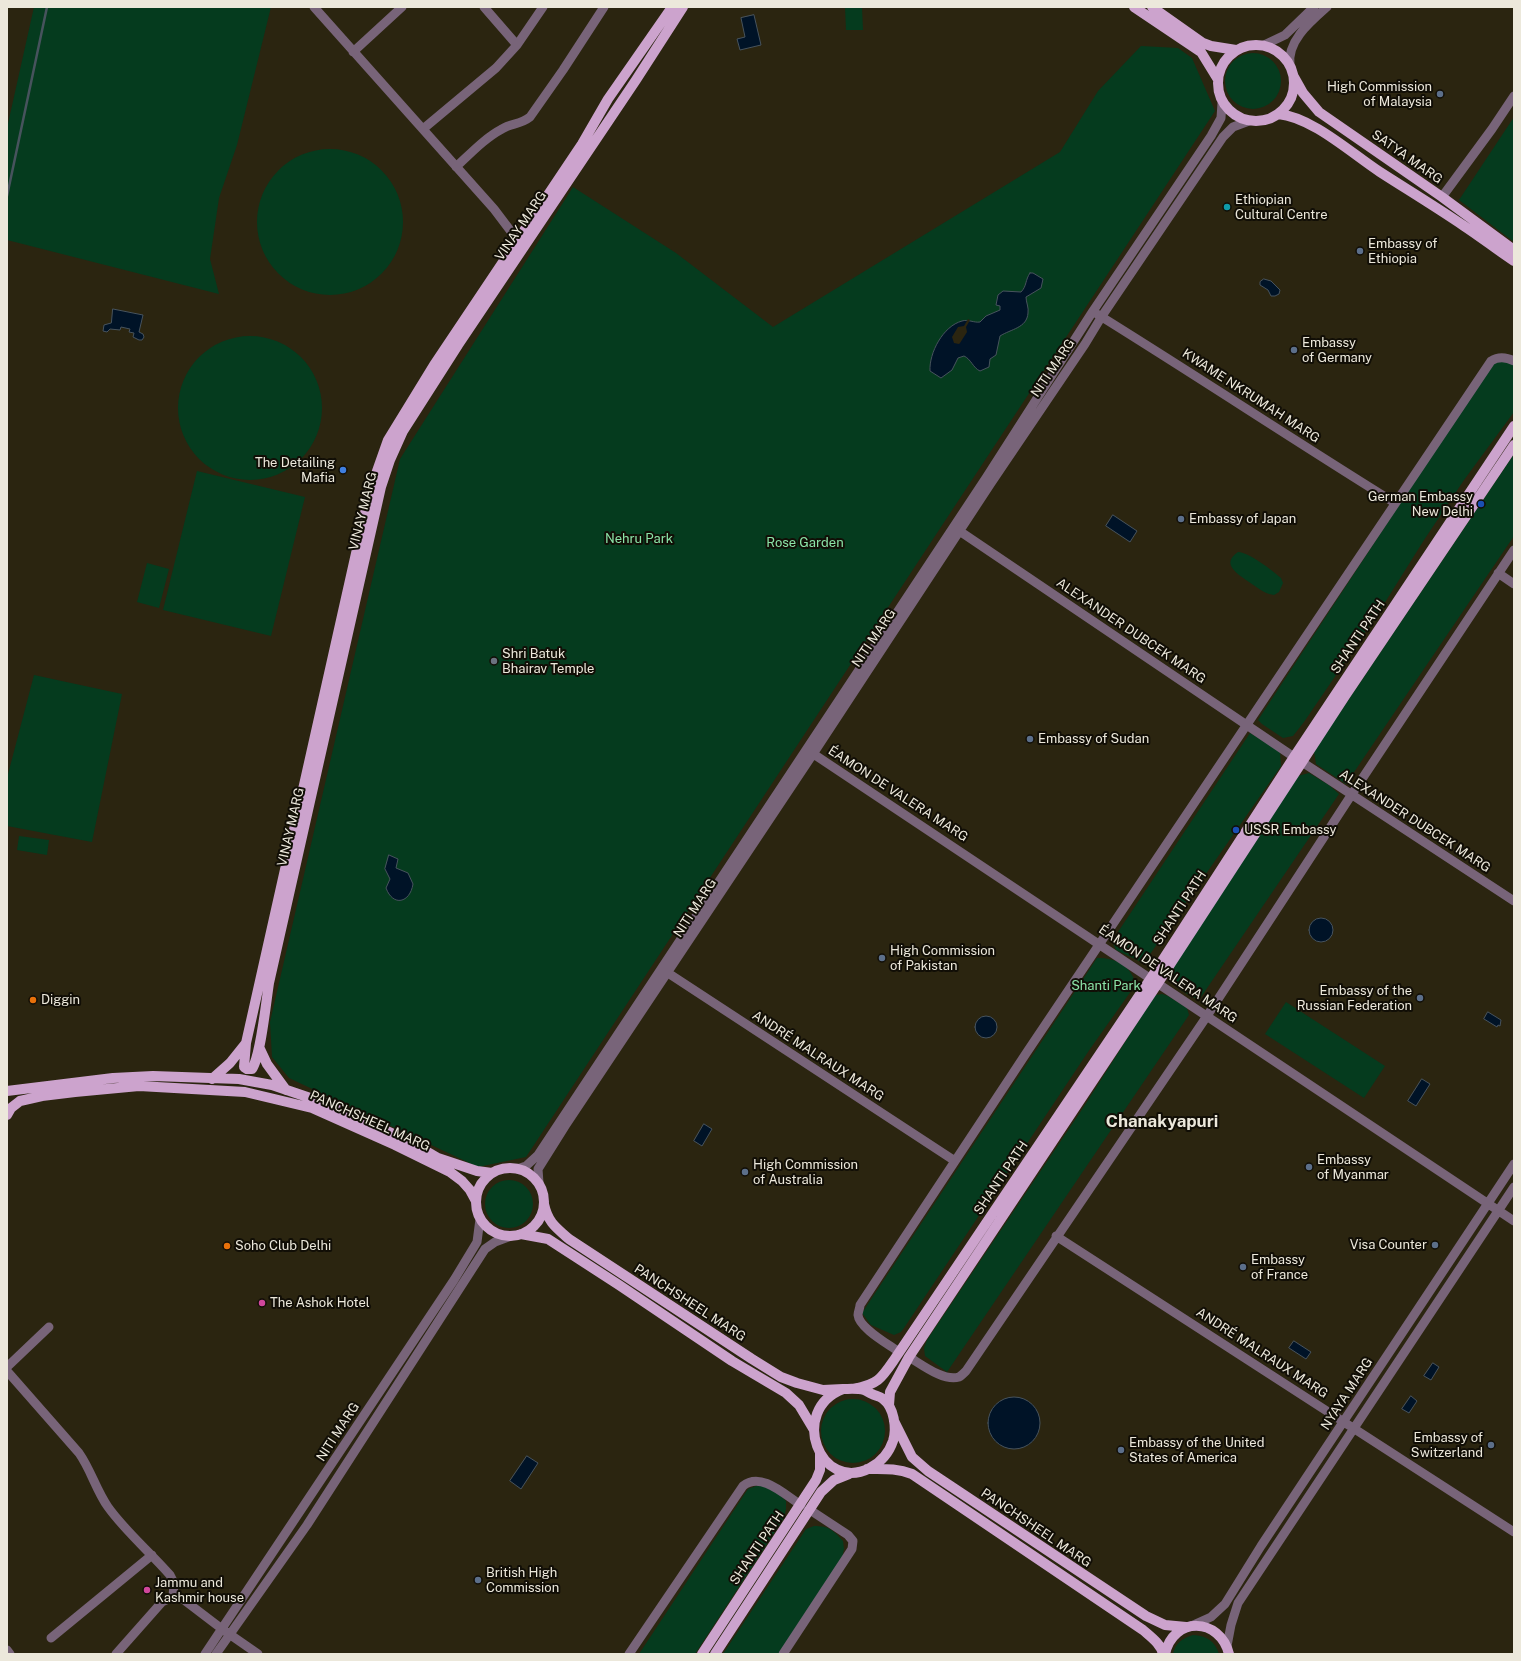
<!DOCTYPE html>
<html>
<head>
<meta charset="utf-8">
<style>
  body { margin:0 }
  #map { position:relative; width:1521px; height:1661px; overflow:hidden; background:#2b2510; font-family:"Public Sans",sans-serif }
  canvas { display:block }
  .frame { position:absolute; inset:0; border:8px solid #ece8db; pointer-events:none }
</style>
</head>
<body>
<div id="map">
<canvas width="1521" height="1661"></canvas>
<div class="frame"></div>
</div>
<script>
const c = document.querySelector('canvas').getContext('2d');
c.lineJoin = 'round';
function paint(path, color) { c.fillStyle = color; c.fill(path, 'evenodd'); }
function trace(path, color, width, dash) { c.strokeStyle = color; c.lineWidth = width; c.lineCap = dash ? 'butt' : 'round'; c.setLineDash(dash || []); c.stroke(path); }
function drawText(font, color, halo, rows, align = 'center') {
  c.font = font + ' "Public Sans",sans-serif'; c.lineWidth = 4; c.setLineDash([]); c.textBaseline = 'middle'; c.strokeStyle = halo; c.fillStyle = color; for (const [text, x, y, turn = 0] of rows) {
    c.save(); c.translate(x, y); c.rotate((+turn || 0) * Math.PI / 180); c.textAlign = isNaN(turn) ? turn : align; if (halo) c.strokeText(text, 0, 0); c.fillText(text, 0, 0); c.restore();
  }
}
paint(new Path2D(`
  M34,7H271L237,145L219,198L210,259L219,294L7,240V128Z
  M845,7H862L863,30H846Z
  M1141,46L1178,48L1192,58L1215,111L526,1157L478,1167L289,1078L272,1057L270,1022L400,459L573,187L676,253L773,327L1060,152L1098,91Z
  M1225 81a28 28 0 1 1 56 0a28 28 0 1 1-56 0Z
  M1514,117V242L1459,200Z
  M257 222a73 73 0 1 1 146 0a73 73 0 1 1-146 0Z
  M178 408a72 72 0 1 1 144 0a72 72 0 1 1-144 0Z
  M1502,361L1514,363V412L1464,480L1424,540L1379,612L1304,722L1293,736L1283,738L1262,724L1258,720L1493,362Z
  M1514,454V536L1346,784L1316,764L1314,751Z
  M197,471L305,497L271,636L163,610Z
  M1238,552C1250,553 1272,570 1281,578L1283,583L1279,592L1274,595C1264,594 1257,587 1249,582C1238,574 1220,564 1238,552Z
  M147,563L169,569L159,608L137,602Z
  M34,675L122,694L92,842L7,826V778Z
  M1250,733L1280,751L1281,766L1146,960L1139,961L1116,950L1112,941Z
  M1309,773L1329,785L1339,794L1199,1000C1186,994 1176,988 1167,977L1298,776Z
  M19,836L49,840L47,855L17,850Z
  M1097,958C1117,958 1130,965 1136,984L1090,1049L904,1328L901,1332L894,1335L871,1325L862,1313Z
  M1162,994L1168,996L1187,1008L1189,1015L947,1372L925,1356L924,1348L927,1340L1083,1108L1155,995Z
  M1286,1002L1385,1066L1364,1098L1265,1034Z
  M485 1204a24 24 0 1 1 48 0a24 24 0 1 1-48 0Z
  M821 1431a32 32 0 1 1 64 0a32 32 0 1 1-64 0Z
  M756,1486H767L778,1493L786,1501V1509L784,1518L695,1654H639L748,1489Z
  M814,1526C829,1526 833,1530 843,1541L844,1549L842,1558L779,1654H723L806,1529Z
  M1193,1635C1207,1636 1215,1641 1219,1654H1173C1175,1643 1183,1638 1193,1635Z`), '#053b1e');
const water = new Path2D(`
  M754,15L761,45L740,50L737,39L745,37L741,18Z
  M1030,273H1033L1043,279L1041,288L1026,297C1026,302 1029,308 1028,313C1027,328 1011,329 1000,336L996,355L990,359L989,367L980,371C973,368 971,359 964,356L958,358L952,370L941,378L930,371C929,353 943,326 962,321C968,319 974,323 980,322L986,316L1000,310V306L996,305L998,295L1003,291L1021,292C1027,286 1025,280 1030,273Z
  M1264,279L1271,281L1280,290L1279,294L1275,296H1271L1268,290L1260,285V282Z
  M113,309L143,315L139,332L143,334L144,337L142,340H139L133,337L134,333L129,332L130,329L121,327L120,330L110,329L107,332L103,331L104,325L111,323Z
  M1113,515L1137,531L1130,542L1106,526Z
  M389,855L398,859L396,868L408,873L413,884C410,903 393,907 386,888L390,879L385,869Z
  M1309 930a12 12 0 1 1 24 0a12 12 0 1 1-24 0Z
  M1488,1012L1501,1020L1500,1026L1498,1025L1497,1027L1484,1019Z
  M975 1027a11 11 0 1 1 22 0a11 11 0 1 1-22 0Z
  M1422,1079L1430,1084L1416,1106L1408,1101Z
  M704,1124L712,1129L702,1146L694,1141Z
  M1294,1341L1311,1352L1306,1359L1289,1348Z
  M1433,1363L1439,1367L1431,1380L1424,1376Z
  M1411,1396L1417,1401L1409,1413L1402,1409Z
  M988 1423a26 26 0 1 1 52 0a26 26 0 1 1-52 0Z
  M527,1456L538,1463L521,1489L510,1481Z`);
paint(water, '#001327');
trace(water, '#47535d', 1);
paint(new Path2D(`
  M968,319L970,320L966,327L967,332L960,343L959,344L954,343L952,337L958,327L964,326Z`), '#2b2510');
trace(new Path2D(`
  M7,196L47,7`), '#47535d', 2.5);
trace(new Path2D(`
  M314,7L494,209L522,246
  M484,7L517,45L543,7
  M1264,45L1285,35L1314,7
  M353,52L402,7
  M1290,65C1287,41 1310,22 1327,7
  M423,129L496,68L517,45
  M456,167C471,153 485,138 502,129C511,123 520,125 530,117L563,70L604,7
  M1442,197L1492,129L1514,96
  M1097,314C1197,376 1295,441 1395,503
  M955,528L1294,757
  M1498,573L1514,584
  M809,751L1514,1221
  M1302,762L1514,901
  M668,973L955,1161
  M517,1169L526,1166L538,1155L986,478L1093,311L1211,136L1221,118L1222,103
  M539,1183L538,1169L565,1126L813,754L991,483L1085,344L1102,316L1223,137L1233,127L1249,121
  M1056,1236L1514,1532
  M899,1352C888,1344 859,1328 858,1315C858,1312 860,1308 860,1305L1027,1052L1491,361C1499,356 1506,357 1514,361
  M909,1357C921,1364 944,1382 959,1377C961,1376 964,1373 966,1371L1207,1016L1352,794L1514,550
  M7,1367L49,1327
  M7,1371L79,1453C91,1470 96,1490 108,1507C126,1532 150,1552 170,1575L174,1583L173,1597
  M1191,1626L1211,1617L1225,1604L1261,1546L1514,1164
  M51,1638L152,1555
  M1227,1646L1231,1625L1238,1603L1514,1187
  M7,1650L10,1654
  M116,1654L162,1602L173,1597L184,1600L222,1629L258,1654
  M205,1654L454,1280L477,1242L480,1219
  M216,1654L307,1525L485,1249L495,1242L511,1236
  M629,1654L743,1486C761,1471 785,1495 801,1505
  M783,1654L852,1549L853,1541L848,1535L810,1510`), '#786479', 9);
trace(new Path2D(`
  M1134,7L1201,52L1217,78
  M1152,7L1203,43L1211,46L1236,50
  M1218 83a38 38 0 1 1 76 0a38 38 0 1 1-76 0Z
  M1294,77L1303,93L1319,112L1442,197L1514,250
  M1278,114C1312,117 1351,153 1380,172C1408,190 1436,207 1464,226C1481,237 1497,250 1514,261
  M246,1043L244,1067L247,1069H252C261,1055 266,1002 269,983L381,487L390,460L403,431L458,345L636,80L683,7
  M259,1047L267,1064L286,1090
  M212,1079L230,1063L246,1043L370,491L388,440L434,365L582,144L608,99L672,7
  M7,1091L113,1078L153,1076L239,1079L272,1085L325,1103L407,1140L438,1158L477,1171L492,1173
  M7,1115L11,1108L20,1101L42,1096L75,1092L139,1086L245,1092L312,1108L395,1145L450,1172L462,1181L470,1190L476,1201
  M476 1202a34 34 0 1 1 68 0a34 34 0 1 1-68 0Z
  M544,1204C548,1222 555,1227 569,1239L752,1359L781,1377L797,1383L823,1390L843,1389
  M521,1234L548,1239L619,1285L732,1361L786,1393L799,1405L814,1430
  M843,1389C849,1389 857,1388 864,1390C867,1391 869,1393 872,1394C876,1396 880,1396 883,1399C894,1407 897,1428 893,1441C889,1453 881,1462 870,1468C820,1494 788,1410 843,1389Z
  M854,1389C878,1384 881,1379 894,1360L1151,978L1294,757L1514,426
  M889,1405L890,1392L909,1357L1158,983L1345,696L1514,445
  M894,1421L912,1457L928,1471L1146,1616L1165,1625L1186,1627
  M867,1469C884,1469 897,1468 912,1474L1143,1630C1151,1637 1161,1644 1163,1654
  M702,1654L816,1480L820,1470V1453
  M715,1654L821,1492L834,1480L849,1474
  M1165,1654C1173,1616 1220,1617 1229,1654`), '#cca3cd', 10);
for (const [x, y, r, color] of [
  [1440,94,4,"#5c6f8a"],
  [1227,207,4,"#0f9aa8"],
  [1360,251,4,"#5c6f8a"],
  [1294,350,4,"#5c6f8a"],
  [343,470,4,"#3f7fe0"],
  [1481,504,4,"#1a4fb4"],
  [1181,519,4,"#5c6f8a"],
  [494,661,4,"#6b7280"],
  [1030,739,4,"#5c6f8a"],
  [1236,830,4,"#1a4fb4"],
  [882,958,4,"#5c6f8a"],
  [1420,998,4,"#5c6f8a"],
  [33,1000,4,"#e8710a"],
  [1309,1167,4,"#5c6f8a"],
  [745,1172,4,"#5c6f8a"],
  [1435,1245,4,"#5c6f8a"],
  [227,1246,4,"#e8710a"],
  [1243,1267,4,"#5c6f8a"],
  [262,1303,4,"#d1479c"],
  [1491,1445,4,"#5c6f8a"],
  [1121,1450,4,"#5c6f8a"],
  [478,1580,4,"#5c6f8a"],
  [147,1590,4,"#d1479c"]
]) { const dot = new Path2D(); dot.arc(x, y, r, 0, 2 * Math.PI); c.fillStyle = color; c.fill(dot); trace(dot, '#110e06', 1.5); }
drawText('13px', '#ece8db', '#110e06', [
  ["High Commission",1432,87,"right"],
  ["of Malaysia",1432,102,"right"],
  ["Ethiopian",1235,200],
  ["Cultural Centre",1235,215],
  ["Embassy of",1368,244],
  ["Ethiopia",1368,259],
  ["Embassy",1302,343],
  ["of Germany",1302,358],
  ["The Detailing",335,463,"right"],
  ["Mafia",335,478,"right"],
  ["German Embassy",1473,497,"right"],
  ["New Delhi",1473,512,"right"],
  ["Embassy of Japan",1189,519],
  ["Shri Batuk",502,654],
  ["Bhairav Temple",502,669],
  ["Embassy of Sudan",1038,739],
  ["USSR Embassy",1244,830],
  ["High Commission",890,951],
  ["of Pakistan",890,966],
  ["Embassy of the",1412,991,"right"],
  ["Russian Federation",1412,1006,"right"],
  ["Diggin",41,1000],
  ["Embassy",1317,1160],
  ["of Myanmar",1317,1175],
  ["High Commission",753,1165],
  ["of Australia",753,1180],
  ["Visa Counter",1427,1245,"right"],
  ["Soho Club Delhi",235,1246],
  ["Embassy",1251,1260],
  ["of France",1251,1275],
  ["The Ashok Hotel",270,1303],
  ["Embassy of",1483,1438,"right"],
  ["Switzerland",1483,1453,"right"],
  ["Embassy of the United",1129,1443],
  ["States of America",1129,1458],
  ["British High",486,1573],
  ["Commission",486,1588],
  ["Jammu and",155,1583],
  ["Kashmir house",155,1598]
], 'left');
drawText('13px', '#ece8db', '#110e06', [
  ["SATYA MARG",1407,157,35],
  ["VINAY MARG",521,226,-56],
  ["NITI MARG",1053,368,-56],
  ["KWAME NKRUMAH MARG",1251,396,33],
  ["VINAY MARG",363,511,-76],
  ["ALEXANDER DUBCEK MARG",1131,631,34],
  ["SHANTI PATH",1358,637,-56],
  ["NITI MARG",874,638,-56],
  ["ÉAMON DE VALERA MARG",898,794,33],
  ["ALEXANDER DUBCEK MARG",1415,821,33],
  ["VINAY MARG",291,827,-77],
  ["NITI MARG",695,908,-57],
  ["SHANTI PATH",1180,908,-57],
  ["ÉAMON DE VALERA MARG",1168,974,34],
  ["ANDRÉ MALRAUX MARG",818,1056,33],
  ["PANCHSHEEL MARG",370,1121,24],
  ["SHANTI PATH",1001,1178,-56],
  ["PANCHSHEEL MARG",690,1303,33],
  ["ANDRÉ MALRAUX MARG",1262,1353,33],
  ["NYAYA MARG",1347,1394,-57],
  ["NITI MARG",338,1432,-57],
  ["PANCHSHEEL MARG",1036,1528,34],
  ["SHANTI PATH",757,1548,-56]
]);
drawText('13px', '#8be3a7', '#110e06', [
  ["Nehru Park",639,539],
  ["Rose Garden",805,543],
  ["Shanti Park",1106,986]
]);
drawText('bold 17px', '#ece8db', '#110e06', [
  ["Chanakyapuri",1162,1122]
]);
</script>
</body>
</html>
